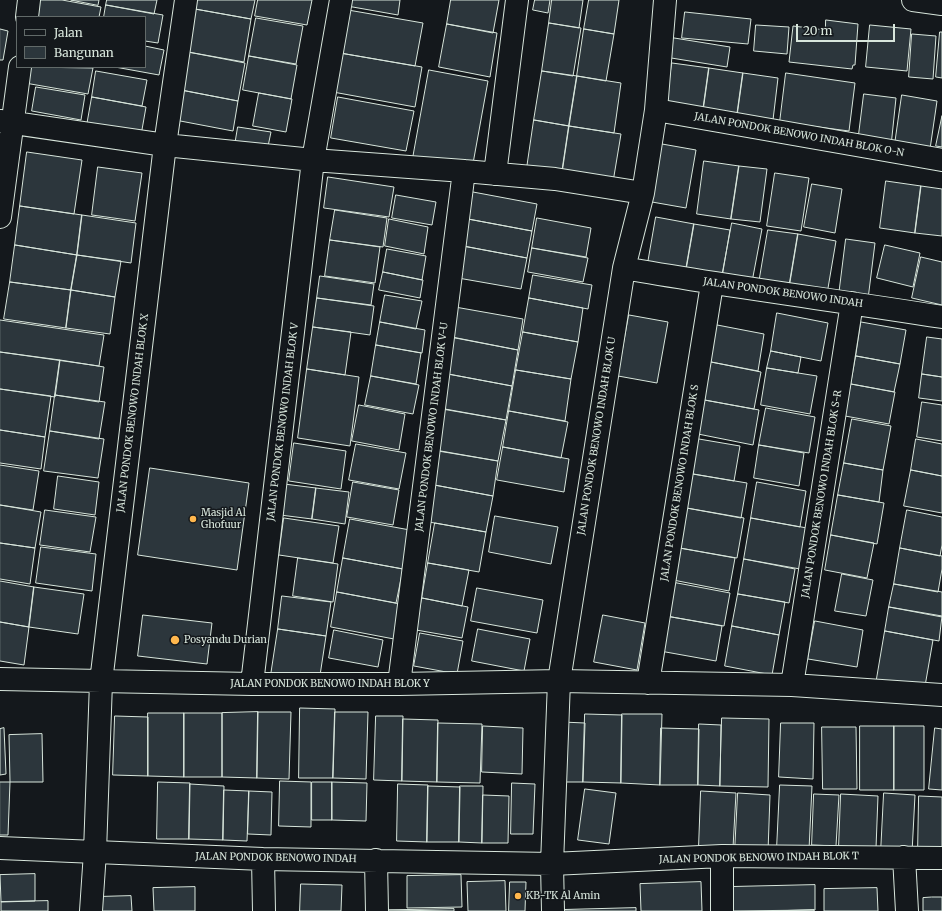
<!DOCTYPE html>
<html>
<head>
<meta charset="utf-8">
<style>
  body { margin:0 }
  #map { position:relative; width:942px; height:911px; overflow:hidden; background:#14181c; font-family:Merriweather,serif }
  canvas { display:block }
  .legend { position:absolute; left:16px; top:16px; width:130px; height:52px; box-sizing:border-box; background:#14181c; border:1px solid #626a69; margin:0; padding:5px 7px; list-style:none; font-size:12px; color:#d8e6dc }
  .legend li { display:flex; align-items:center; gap:8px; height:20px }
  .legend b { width:20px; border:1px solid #626a69 }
  .scale { position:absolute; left:796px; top:24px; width:99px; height:18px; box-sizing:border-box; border:2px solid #d8e6dc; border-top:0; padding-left:5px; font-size:12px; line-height:14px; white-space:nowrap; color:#d8e6dc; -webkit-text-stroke:3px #14181c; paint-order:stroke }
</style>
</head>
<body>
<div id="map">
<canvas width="942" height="911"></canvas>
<ul class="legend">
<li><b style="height:5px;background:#14181c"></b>Jalan</li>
<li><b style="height:11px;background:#2c363c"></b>Bangunan</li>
</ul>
<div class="scale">20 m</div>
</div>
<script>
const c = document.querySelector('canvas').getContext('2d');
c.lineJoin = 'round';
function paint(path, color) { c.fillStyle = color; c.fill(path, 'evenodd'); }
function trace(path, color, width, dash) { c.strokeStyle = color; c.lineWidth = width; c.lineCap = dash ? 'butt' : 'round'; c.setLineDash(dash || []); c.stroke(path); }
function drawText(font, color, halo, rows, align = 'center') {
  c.font = font + ' Merriweather,serif'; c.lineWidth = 3; c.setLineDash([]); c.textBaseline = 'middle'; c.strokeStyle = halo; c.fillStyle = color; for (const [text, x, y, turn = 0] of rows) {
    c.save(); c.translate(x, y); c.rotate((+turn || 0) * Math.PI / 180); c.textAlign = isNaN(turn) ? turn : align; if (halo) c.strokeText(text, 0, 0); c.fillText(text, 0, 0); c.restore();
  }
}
const building = new Path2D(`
  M40,0H62L101,7L99,17H37Z
  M71,0H99L98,5Z
  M107,0H157L154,14L106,5Z
  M197,0H255L251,19L195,9Z
  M258,0H312L307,25L255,16Z
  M348,0H400L398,15L347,6Z
  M451,0H499L493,33L447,24Z
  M535,0H550L548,13L533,10Z
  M552,0H583L579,28L549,23Z
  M589,0H619L614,34L584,29Z
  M106,5L163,15L158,43L145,41V17H104Z
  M195,9L251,19L244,62L188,52Z
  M348,10L423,23L415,66L340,53Z
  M685,12L751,19L748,44L682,38Z
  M256,18L303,26L296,64L249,56Z
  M826,20L858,24L855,65H853L852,69L789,62L793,26L825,30Z
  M549,23L581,28L573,76L542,71Z
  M447,24L497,33L490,77L439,67Z
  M756,25L789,27L787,54L754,51Z
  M870,25L911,29L907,71L866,67Z
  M0,29L8,31L3,60H0Z
  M584,29L614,34L606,81L577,76Z
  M940,32H942V78L936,77Z
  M912,34L936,36L933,79L909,77Z
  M668,37L730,47L727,67L665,57Z
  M145,46L164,50L159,75L115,67H145Z
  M188,52L245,63L238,101L181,90Z
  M340,53L422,67L415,107L333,92Z
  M249,56L297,65L291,99L243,90Z
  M672,63L709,68L703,111L666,106Z
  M28,67L93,68L88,94L25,83Z
  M709,68L743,73L737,116L703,111Z
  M429,70L488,81L472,169L413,158Z
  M96,71L147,80L142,106L92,97Z
  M542,71L577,76L569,126L534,120Z
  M743,73L778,78L773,120L737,116Z
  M786,73L855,83L849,131L780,122Z
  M577,76L621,83L614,133L569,126Z
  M36,87L85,95L81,120L32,111Z
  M181,90L238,101L233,131L175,120Z
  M259,93L292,99L286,132L253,126Z
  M864,94L896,98L891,146L858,142Z
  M902,95L937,101L929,156L894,151Z
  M92,97L146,107L140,141L86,131Z
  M338,97L414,111L406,151L331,138Z
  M942,116V147L936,146Z
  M534,120L569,126L562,173L527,168Z
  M569,126L621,134L613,182L562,173Z
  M238,127L271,132L267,151L235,145Z
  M662,144L696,150L686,208L652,202Z
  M27,152L82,160L74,214L20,206Z
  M704,161L739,166L731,219L697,214Z
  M739,166L767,169L760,222L731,219Z
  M98,167L142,173L135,221L92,215Z
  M775,173L809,178L801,231L767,226Z
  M328,177L394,187L389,217L324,208Z
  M886,181L921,186L915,233L880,228Z
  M812,184L842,189L835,233L804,227Z
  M921,186L942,189V236L915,233Z
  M473,192L537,204L532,231L468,219Z
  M396,195L436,202L432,225L392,218Z
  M20,206L82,215L77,255L15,245Z
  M335,210L387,218L383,247L330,240Z
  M82,215L136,223L131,263L77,255Z
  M656,217L694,224L686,270L648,263Z
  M537,218L591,228L586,257L532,248Z
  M389,219L428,227L424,254L385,246Z
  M468,219L532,231L527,258L463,246Z
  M732,223L762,229L752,282L722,277Z
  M694,224L730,230L722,277L686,270Z
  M768,230L798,234L789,288L759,283Z
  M798,234L836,241L827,294L789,288Z
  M846,239L875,243L868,299L839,295Z
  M330,240L380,247L375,283L325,276Z
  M15,245L77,255L71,290L10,282Z
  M885,245L920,253L913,287L877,278Z
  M463,246L527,258L521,289L458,278Z
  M532,248L588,258L583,282L528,272Z
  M387,249L426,256L422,280L383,272Z
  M77,255L121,261L115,297L71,290Z
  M921,257L942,262V305L912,298Z
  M383,272L423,280L420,298L379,290Z
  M533,275L592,285L588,309L529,298Z
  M320,276L374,284L371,305L317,298Z
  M10,282L71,290L66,328L4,319Z
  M71,290L115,297L110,334L66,328Z
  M385,295L422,301L416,329L380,322Z
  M317,298L374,306L370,335L313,327Z
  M529,298L583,308L578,342L523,332Z
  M455,307L523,319L518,350L450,337Z
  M777,313L828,323L821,361L771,351Z
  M629,315L668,322L657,383L618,376Z
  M0,320L104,335L99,366L0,352Z
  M380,322L425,330L422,353L376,345Z
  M861,322L906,330L900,364L856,356Z
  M712,324L764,334L758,371L706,361Z
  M313,327L351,332L345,375L307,369Z
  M523,332L578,342L571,379L516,370Z
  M452,337L518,350L512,386L448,374Z
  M927,337L942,339V377L922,374Z
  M376,345L421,353L416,384L371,376Z
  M771,351L801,357L798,373L767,368Z
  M0,352L60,360L55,397L0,389Z
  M856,356L900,364L894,392L851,384Z
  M60,360L104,367L99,402L55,395Z
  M706,361L761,372L754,409L699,399Z
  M767,368L817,376L810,414L761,405Z
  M307,369L359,377L350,446L298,438Z
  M516,370L571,379L565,421L509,411Z
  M448,374L512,386L506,420L442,409Z
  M922,374L942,377V401L919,398Z
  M371,376L419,385L413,414L365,405Z
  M851,384L895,392L889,424L845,416Z
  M0,389L51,396L45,437L0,430Z
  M55,395L105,402L99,439L50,431Z
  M699,399L759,410L753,445L693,433Z
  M922,402L942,405V441L917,437Z
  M359,405L405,414L399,450L352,441Z
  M766,408L815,417L809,453L759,445Z
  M445,409L506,420L498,461L438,451Z
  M509,411L568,422L561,458L503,447Z
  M852,419L891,426L883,470L844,463Z
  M0,430L45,437L41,469L0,463Z
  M50,431L104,439L98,478L44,471Z
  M693,438L740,446L734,481L687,473Z
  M916,439L942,444V476L911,470Z
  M294,443L346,451L341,489L289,481Z
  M356,444L406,453L399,489L349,480Z
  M759,445L804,453L799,486L754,478Z
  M503,447L569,459L564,492L497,480Z
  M435,450L498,461L493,496L429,484Z
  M844,463L883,470L879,502L838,495Z
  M0,465L39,471L33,510L0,505Z
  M150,468L249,483L237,570L138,555Z
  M911,470L942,476V513L904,506Z
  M687,473L747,483L741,518L681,507Z
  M58,476L99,482L95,515L54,509Z
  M353,482L399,490L393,525L347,517Z
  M757,482L806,491L800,527L751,518Z
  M276,483L316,488L312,519L272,514Z
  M429,484L493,496L486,532L423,521Z
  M316,488L349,492L345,524L312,519Z
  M838,495L884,503L877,544L831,535Z
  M0,505L41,512L35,548L0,543Z
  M681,507L744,518L737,558L674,547Z
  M45,510L96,517L90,552L40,545Z
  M907,510L942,517V545L940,556L900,548Z
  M495,516L558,527L551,564L489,552Z
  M284,518L339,526L333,563L279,555Z
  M751,518L807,528L800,569L744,559Z
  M350,519L410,530L403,569L343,558Z
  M435,523L486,532L479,572L428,563Z
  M831,535L874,543L867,578L825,570Z
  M0,543L35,548L30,584L0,579Z
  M41,547L96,554L92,591L36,583Z
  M674,547L735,558L729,591L668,579Z
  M900,548L942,556V569L938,592L894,584Z
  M298,558L338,564L333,602L293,596Z
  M343,558L403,569L396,603L337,592Z
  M744,559L795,569L789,603L738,594Z
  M428,563L469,570L462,606L422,598Z
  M842,574L873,580L866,616L835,611Z
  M0,581L34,587L29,627L0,622Z
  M672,582L730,593L724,626L666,616Z
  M894,584L942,592V617L889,607Z
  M34,587L84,594L78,634L29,627Z
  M477,588L543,600L537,633L471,621Z
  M337,592L400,604L394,639L331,627Z
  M738,594L785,602L779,635L732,626Z
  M282,596L331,602L326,636L278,629Z
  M422,598L468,607L462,638L416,630Z
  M889,607L942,616L939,641L885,631Z
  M143,615L212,623L207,664L138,656Z
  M603,615L645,623L637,670L594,662Z
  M666,616L722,626L716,661L660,651Z
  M815,621L863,630L857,667L808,659Z
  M0,622L29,627L24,665L0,661Z
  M732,626L779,635L772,675L725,666Z
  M278,629L326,636L319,682L271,675Z
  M478,629L530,639L524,671L472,661Z
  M334,630L383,640L378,667L329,658Z
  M885,631L933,640L924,692L876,684Z
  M420,633L463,641L457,674L414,666Z
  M300,708L335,709L333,778H299Z
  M258,712H291L289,779L257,778Z
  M258,712L257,778L222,777V713Z
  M335,712H368L366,779L333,778Z
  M148,713H184V777L148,776Z
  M184,713H222V777H184Z
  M585,714L622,715L621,783L583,782Z
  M622,714H662L660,785L621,783Z
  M115,716L148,717V776L113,775Z
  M376,716H403L402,781L374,780Z
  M722,718L769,719L768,787L720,786Z
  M403,719L438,720L437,782L402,781Z
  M562,722L585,723L583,782H560Z
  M438,723L482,724L480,783L437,782Z
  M781,723H814L813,779L779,777Z
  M699,724L721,725L720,786L698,785Z
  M483,726L523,728L522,774L482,772Z
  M860,726H894V790H860Z
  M894,726H924V790H894Z
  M822,727H856L857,789H823Z
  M4,728L6,774L0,775V729Z
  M661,728L699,729L698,785H660Z
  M935,728L942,729V790L929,789Z
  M42,734L43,782H10L9,735Z
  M280,781L311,782V827L279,826Z
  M0,782H10L8,835H0Z
  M158,782L190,783L189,839H157Z
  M312,782H332V820H312Z
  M332,782L367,783L366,821L332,820Z
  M512,783L535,784L533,834H511Z
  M190,784L224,786L223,840L189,839Z
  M398,784L428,785L427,842L397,841Z
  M780,785L812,786L809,850L777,848Z
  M428,786L460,787L459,842H427Z
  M460,786H483L482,843L459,842Z
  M585,789L616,793L609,844L578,840Z
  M224,790L249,791L247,841L223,840Z
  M249,791L272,792L271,835L248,834Z
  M701,791L736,793L733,848L699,846Z
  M738,793L770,795L768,852L735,851Z
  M884,793L915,795L912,853L881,852Z
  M814,794L839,795L836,846L812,845Z
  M841,794L878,796L876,848L839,846Z
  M483,795L509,796L508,843H482Z
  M919,796L942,797V852L918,851Z
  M35,874V901L1,902L0,875Z
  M461,875L462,907L407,908V876Z
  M505,881L506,911H468L467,882Z
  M510,882H526L525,911H509Z
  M701,882L702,911H641L640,884Z
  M301,884L342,885L341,911H300Z
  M815,885V910L730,911L729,887Z
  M195,887V911H154L153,888Z
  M877,888L878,911H824V889Z
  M131,896L132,911H96V897Z
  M932,897H942V911H923V898Z
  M48,901V911H1V902Z
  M636,908V911H561V910Z
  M454,909V911L385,910Z
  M814,910V911H773Z`);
paint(building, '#2c363c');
trace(building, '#d8e6dc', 1);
const street = new Path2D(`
  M913,0L942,4
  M27,17L29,0
  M656,110L942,160
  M0,121L165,145L313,160L464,171L555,179L643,193
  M495,174L517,0
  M0,217L20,67
  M624,268C729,287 836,300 942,317
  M0,679L252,684H399L559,681L792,685L942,695
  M648,683L712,284
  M252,684L313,160L341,0
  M399,684L464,171
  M792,685L852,303
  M0,848L263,859L552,864L722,856L942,858
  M722,856V911
  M904,857L907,911
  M263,859L264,911
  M376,860L377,911
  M91,911L95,852L101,682L165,145L186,0
  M553,911L552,864L559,681L624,268L643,193L656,110L665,0`);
trace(street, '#d8e6dc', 24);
trace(street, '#14181c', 22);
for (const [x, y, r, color] of [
  [193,519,4,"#ffb74d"],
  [175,640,5,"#ffb74d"],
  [518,896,4,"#ffb74d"]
]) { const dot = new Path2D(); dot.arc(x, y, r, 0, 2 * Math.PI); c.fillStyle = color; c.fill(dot); trace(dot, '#14181c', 1.5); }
drawText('10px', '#d8e6dc', '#14181c', [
  ["JALAN PONDOK BENOWO INDAH BLOK O-N",799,135,10],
  ["JALAN PONDOK BENOWO INDAH",783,293,8],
  ["JALAN PONDOK BENOWO INDAH BLOK X",133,413,-83],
  ["JALAN PONDOK BENOWO INDAH BLOK V",283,422,-83],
  ["JALAN PONDOK BENOWO INDAH BLOK V-U",432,427,-83],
  ["JALAN PONDOK BENOWO INDAH BLOK U",597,436,-81],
  ["JALAN PONDOK BENOWO INDAH BLOK S",680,483,-81],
  ["JALAN PONDOK BENOWO INDAH BLOK S-R",822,494,-81],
  ["JALAN PONDOK BENOWO INDAH BLOK Y",330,684],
  ["JALAN PONDOK BENOWO INDAH",276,858,1],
  ["JALAN PONDOK BENOWO INDAH BLOK T",759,858,-1]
]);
drawText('10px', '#d8e6dc', '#14181c', [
  ["Masjid Al",201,513],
  ["Ghofuur",201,525],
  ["Posyandu Durian",184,640],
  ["KB-TK Al Amin",526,896]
], 'left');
</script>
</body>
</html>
